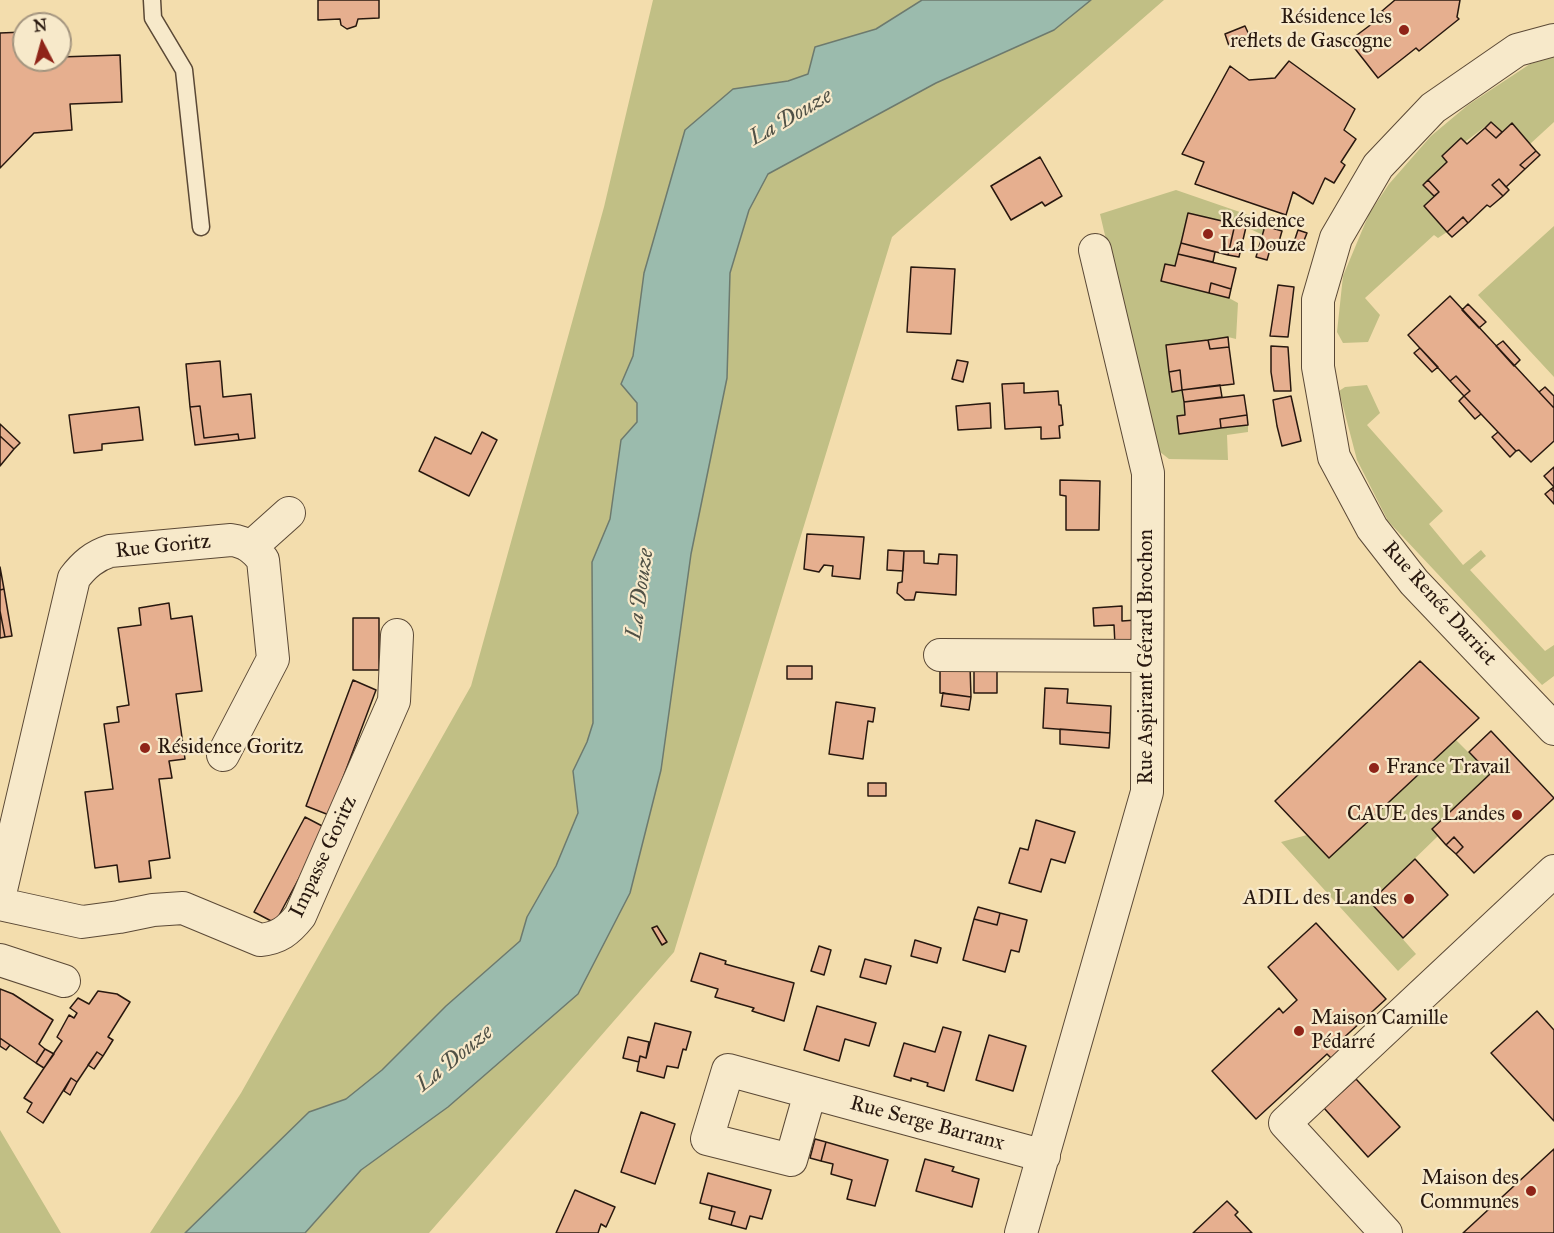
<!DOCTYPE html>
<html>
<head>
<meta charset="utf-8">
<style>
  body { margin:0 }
  #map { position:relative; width:1554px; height:1233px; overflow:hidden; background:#f3ddad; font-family:"IM FELL Great Primer",serif }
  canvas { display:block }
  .north { position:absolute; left:12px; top:12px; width:60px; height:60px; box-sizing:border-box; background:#f7e9ca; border:2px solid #a4957f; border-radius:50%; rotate:354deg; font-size:16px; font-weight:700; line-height:24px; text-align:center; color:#28180f }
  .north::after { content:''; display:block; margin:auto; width:21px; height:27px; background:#8f2418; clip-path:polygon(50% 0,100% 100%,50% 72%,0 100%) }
</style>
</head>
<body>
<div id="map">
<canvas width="1554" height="1233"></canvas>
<div class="north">N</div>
</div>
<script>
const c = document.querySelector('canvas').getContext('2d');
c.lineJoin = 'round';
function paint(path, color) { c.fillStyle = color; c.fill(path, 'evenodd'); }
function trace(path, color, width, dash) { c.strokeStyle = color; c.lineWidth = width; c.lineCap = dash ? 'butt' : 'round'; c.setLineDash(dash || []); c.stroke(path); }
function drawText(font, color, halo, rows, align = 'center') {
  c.font = font + ' "IM FELL Great Primer",serif'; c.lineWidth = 4.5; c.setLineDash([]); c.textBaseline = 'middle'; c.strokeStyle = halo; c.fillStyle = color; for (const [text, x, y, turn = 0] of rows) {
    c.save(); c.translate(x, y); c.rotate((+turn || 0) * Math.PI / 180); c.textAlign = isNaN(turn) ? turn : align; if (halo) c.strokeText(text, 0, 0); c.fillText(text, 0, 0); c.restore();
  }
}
paint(new Path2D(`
  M653,0H1164L892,237L674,952L429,1233H150L241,1093L471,686L604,207Z
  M1554,57V122L1530,144L1512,123L1502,132L1491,122L1465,142L1461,138L1442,156L1447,162L1423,185L1434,196L1424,206L1447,232L1438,238L1434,235L1365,298L1380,315L1368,342L1343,343L1337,332L1343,276L1369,214L1389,184L1431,136L1468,105L1530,64Z
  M1176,190L1263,220L1265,226L1263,235L1246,227L1188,213L1175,266L1165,264L1161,281L1229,298L1238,303L1236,339L1228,337L1166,346L1172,391L1182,390L1185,415L1177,416L1179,434L1248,425V432L1227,435L1228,460L1169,459L1155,448L1100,214Z
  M1554,226V377L1478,295Z
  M1367,385L1380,413L1367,425L1443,511L1429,524L1463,565L1481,550L1486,556L1470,570L1545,651L1554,645V676L1542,685L1388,521L1357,460L1339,391L1345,387Z
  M1456,740L1490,774L1432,828L1438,836L1370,902L1416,954L1398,971L1281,842L1307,835L1328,856Z
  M0,1130L61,1233H0Z`), '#c1bf85');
const water = new Path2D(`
  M922,0H1091L1054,30L936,83L768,174L749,210L730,273L727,378L691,554L661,770L630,893L578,994L448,1107L361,1170L305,1233H185L309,1112L346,1099L382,1070L446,1006L520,941L527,917L556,866L578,813L573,771L587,742L593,723L592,562L610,519L621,440L637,422V403L621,384L633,356L644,273L685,130L733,89L788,81L808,74L815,47L876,29Z`);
paint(water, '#9bbbad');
trace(water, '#6d7a6e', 1.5);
const building = new Path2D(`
  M318,0H379V18L358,19L356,26L347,29L341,25L340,19L318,20Z
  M1395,0H1460L1457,17L1459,19L1419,51L1416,48L1378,78L1349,41L1385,14L1382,11Z
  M1245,26L1250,37L1229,46L1225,34Z
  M24,32V60H60V57L120,55L122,102L70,104L72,130L34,133L0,168V33Z
  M1289,61L1355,109L1344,130L1356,139L1341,162L1345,165L1334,183L1325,178L1313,204L1293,192L1286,215L1195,184L1204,162L1182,154L1230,66L1249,80L1275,78Z
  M1491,122L1502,132L1496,138L1485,128Z
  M1512,123L1536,151L1520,165L1525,169L1506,187L1499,179L1492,185L1503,196L1490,207L1487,205L1468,223L1463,217L1447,232L1424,206L1439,192L1428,180L1447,162L1442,156L1461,138L1467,144L1485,128L1496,138Z
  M1536,151L1540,155L1525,169L1520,165Z
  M1040,157L1062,196L1045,206L1042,202L1011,220L991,186Z
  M1499,179L1509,190L1503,196L1492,185Z
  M1428,180L1439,192L1434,196L1423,185Z
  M1188,213L1235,224L1228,255L1181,243Z
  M1463,217L1468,223L1452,237L1447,232Z
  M1235,224L1246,227L1239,257L1228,255Z
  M1265,226L1282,231L1278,245L1272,243L1267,260L1256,257Z
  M1298,230L1307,233L1301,248L1293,245Z
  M1181,243L1215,252L1213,262L1178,254Z
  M1178,254L1236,268L1231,289L1211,283L1209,293L1161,281L1165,264L1175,266Z
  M911,267L955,269L951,334L907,332Z
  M1211,283L1231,289L1229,298L1209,293Z
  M1278,285L1294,287L1288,337L1270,336Z
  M1450,296L1554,408V441L1531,462L1519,450L1516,451L1464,396L1470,391L1456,376L1450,381L1408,335Z
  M1468,304L1486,322L1479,328L1462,310Z
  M1228,337L1229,347L1210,349L1208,340Z
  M1208,340L1210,349L1229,347L1234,384L1182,390L1180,370L1169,372L1166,345Z
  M1503,341L1520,360L1514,366L1496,346Z
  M1271,346L1288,347L1291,391H1274L1271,372Z
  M1420,348L1438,367L1432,372L1414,353Z
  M957,360L968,362L963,382L952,379Z
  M220,361L223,397L251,394L255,438L239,440L238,434L204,438L200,406L190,407L186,364Z
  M1180,370L1182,390L1172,392L1169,372Z
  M1456,376L1470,391L1464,396L1450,381Z
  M1024,383V393L1058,391L1059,405H1061L1063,425L1059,426L1060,438L1041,439V427L1005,429L1002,384Z
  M1220,385L1222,397L1184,402L1182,390Z
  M1545,387L1554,396V408L1539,392Z
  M1244,395L1247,415L1220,419L1221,428L1179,434L1177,416L1185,415L1184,402Z
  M1291,396L1301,441L1282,446L1277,426L1273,400Z
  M1464,396L1481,414L1475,419L1459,401Z
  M990,403L991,428L958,430L956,406Z
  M200,406L204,438L238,434L239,440L195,445L190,407Z
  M139,407L143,440L102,444V450L74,453L69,415Z
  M1247,415L1248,425L1221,428L1220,419Z
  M0,424L20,443L14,449L0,436Z
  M482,432L497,440L469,496L419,471L435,437L471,454Z
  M1498,432L1516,451L1510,457L1492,437Z
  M0,436L14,449L0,466Z
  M1554,467V492L1551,489L1554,487L1544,476Z
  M1060,480L1100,481L1099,530H1066V496L1060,495Z
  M1551,489L1554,492V504L1545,494Z
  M807,534L864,537L860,579L832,576L833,566L824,565L819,572L804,569Z
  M888,550L904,551L903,571L887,570Z
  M904,551H924V563L938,564L939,554L957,555L956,595L916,592L914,600H905L897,593L898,583L902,582Z
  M0,567L4,589L0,590Z
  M4,589L12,636L5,637L0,611V590Z
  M169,603L171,619L192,616L202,691L176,694L185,759L169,761L172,778L159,779L170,858L149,861L151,878L119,882L117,865L95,868L85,792L113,789L104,724L119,722L117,707L129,705L118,628L141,625L139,608Z
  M1122,606V621L1136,620L1137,644L1115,645L1114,625L1094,626L1093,608Z
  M0,611L5,637L0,638Z
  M353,618H379V670H353Z
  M1420,661L1479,718L1329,858L1275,801Z
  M940,665L970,666L971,697L940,693Z
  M787,666H812V679H787Z
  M974,666H997V693H974Z
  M353,680L376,690L329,815L306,806Z
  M1045,688L1068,689L1067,703L1111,706L1110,733L1043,728Z
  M943,693L971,697L969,710L941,706Z
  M836,702L875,708L873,722L868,721L863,759L829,754Z
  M1060,729L1110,733L1109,748L1060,744Z
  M1491,731L1554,798L1474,873L1456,854L1463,847L1454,837L1446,845L1432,829L1490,774L1469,752Z
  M868,783H886V796H868Z
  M305,817L326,828L275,923L254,912Z
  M1036,820L1075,832L1065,863L1051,859L1041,892L1009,883L1020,848L1028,850Z
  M1454,837L1463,847L1456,854L1446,845Z
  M1415,859L1448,895L1403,938L1370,902Z
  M978,907L1000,913L997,925L974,919Z
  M1000,913L1027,920L1019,952L1011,950L1005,972L963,960L974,919L997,925Z
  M1316,923L1386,999L1338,1043L1344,1049L1332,1059L1327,1054L1256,1119L1212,1071L1279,1008L1283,1013L1297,1000L1268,967Z
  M657,926L667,942L662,945L652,928Z
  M915,940L941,948L937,963L911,956Z
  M819,946L831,950L824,975L811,971Z
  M700,953L726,961L725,964L794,983L784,1021L752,1011L754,1008L715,997L718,989L691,981Z
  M865,959L891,966L886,984L860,977Z
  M0,989L13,994L53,1020L39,1044L45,1049L36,1063L0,1038Z
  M98,991L117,994L130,1002L108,1037L113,1040L103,1056L97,1052L77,1082L71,1078L43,1123L27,1112L32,1103L24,1098L62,1041L57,1037L69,1015L74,1018L77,1013L70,1008L78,998L89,1004Z
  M817,1006L876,1023L869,1046L845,1039L839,1061L804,1050Z
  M1537,1011L1554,1030V1121L1491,1053Z
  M655,1023L691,1032L686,1050L683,1049L678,1068L667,1066L664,1078L637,1071L640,1056L646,1058Z
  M943,1027L961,1032L944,1091L927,1086L928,1083L911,1078V1081L894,1076L904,1043L935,1052Z
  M989,1035L1026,1046L1013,1091L976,1080Z
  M628,1037L649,1042L646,1058L640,1056L639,1062L623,1058Z
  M0,1038L10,1045L6,1050L0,1046Z
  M45,1049L54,1054L44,1068L36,1063Z
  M97,1052L103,1056L94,1069L88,1065Z
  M71,1078L77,1082L70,1095L64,1091Z
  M1356,1079L1400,1127L1368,1157L1324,1108Z
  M641,1112L675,1124L655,1184L621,1172Z
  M815,1139L826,1142L821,1161L810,1158Z
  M826,1142L888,1160L875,1206L847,1199L852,1180L831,1174L833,1164L821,1161Z
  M1554,1149V1233H1463Z
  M925,1159L954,1167L952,1171L979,1179L972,1207L916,1191Z
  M708,1173L771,1190L762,1219L750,1216L746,1229L731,1225L735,1212L700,1203Z
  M575,1190L615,1207L606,1227L601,1224L598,1233H556Z
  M1227,1201L1238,1212L1235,1215L1252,1233H1193Z
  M712,1206L735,1212L731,1225L709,1219Z`);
paint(building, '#e6af8f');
trace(building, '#28180f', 1.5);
const lane = new Path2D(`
  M152,0L153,18L184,70L201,227`);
const street = new Path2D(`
  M1554,40L1517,50L1433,108L1378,166L1336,238L1318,300V367L1334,457L1372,528L1414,582L1554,729
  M251,547L289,513
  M940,655L1147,656
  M0,894L74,578C84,565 94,556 110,551L231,540C246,542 254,548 263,560L273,659L223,755
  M0,904L82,922L119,917L153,910L183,908L260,940C279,938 288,931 300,916L394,701L397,635
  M0,960L64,981
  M810,1093L791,1160L707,1139L728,1070L1044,1156
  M1021,1233L1147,792L1148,473L1095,250
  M1386,1233L1285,1123L1554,871`);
trace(lane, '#5b4936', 19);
trace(street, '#5b4936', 34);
trace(lane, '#f7e9ca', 16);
trace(street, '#f7e9ca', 32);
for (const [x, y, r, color] of [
  [1404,30,6,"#8f2418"],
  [1208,234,6,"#8f2418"],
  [145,748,6,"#8f2418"],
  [1374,768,6,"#8f2418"],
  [1517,815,6,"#8f2418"],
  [1409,899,6,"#8f2418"],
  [1299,1031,6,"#8f2418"],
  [1531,1191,6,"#8f2418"]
]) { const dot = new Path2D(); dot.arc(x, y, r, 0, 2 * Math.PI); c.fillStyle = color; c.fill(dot); trace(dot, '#f7e9ca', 2); }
drawText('21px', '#28180f', '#f7e9ca', [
  ["Résidence les",1392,18],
  ["reflets de Gascogne",1392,42],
  ["Résidence",1220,222,"left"],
  ["La Douze",1220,246,"left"],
  ["Résidence Goritz",157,748,"left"],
  ["France Travail",1386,768,"left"],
  ["CAUE des Landes",1505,815],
  ["ADIL des Landes",1397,899],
  ["Maison Camille",1311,1019,"left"],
  ["Pédarré",1311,1043,"left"],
  ["Maison des",1519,1179],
  ["Communes",1519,1203]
], 'right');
drawText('21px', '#28180f', '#f7e9ca', [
  ["Rue Goritz",163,547,-6],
  ["Rue Renée Darriet",1439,604,48],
  ["Rue Aspirant Gérard Brochon",1147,657,-90],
  ["Impasse Goritz",324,857,-65],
  ["Rue Serge Barranx",927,1124,15]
]);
drawText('italic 22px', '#505146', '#f7e9ca', [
  ["La Douze",791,118,-30],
  ["La Douze",641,594,-82],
  ["La Douze",455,1059,-39]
]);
</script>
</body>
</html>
